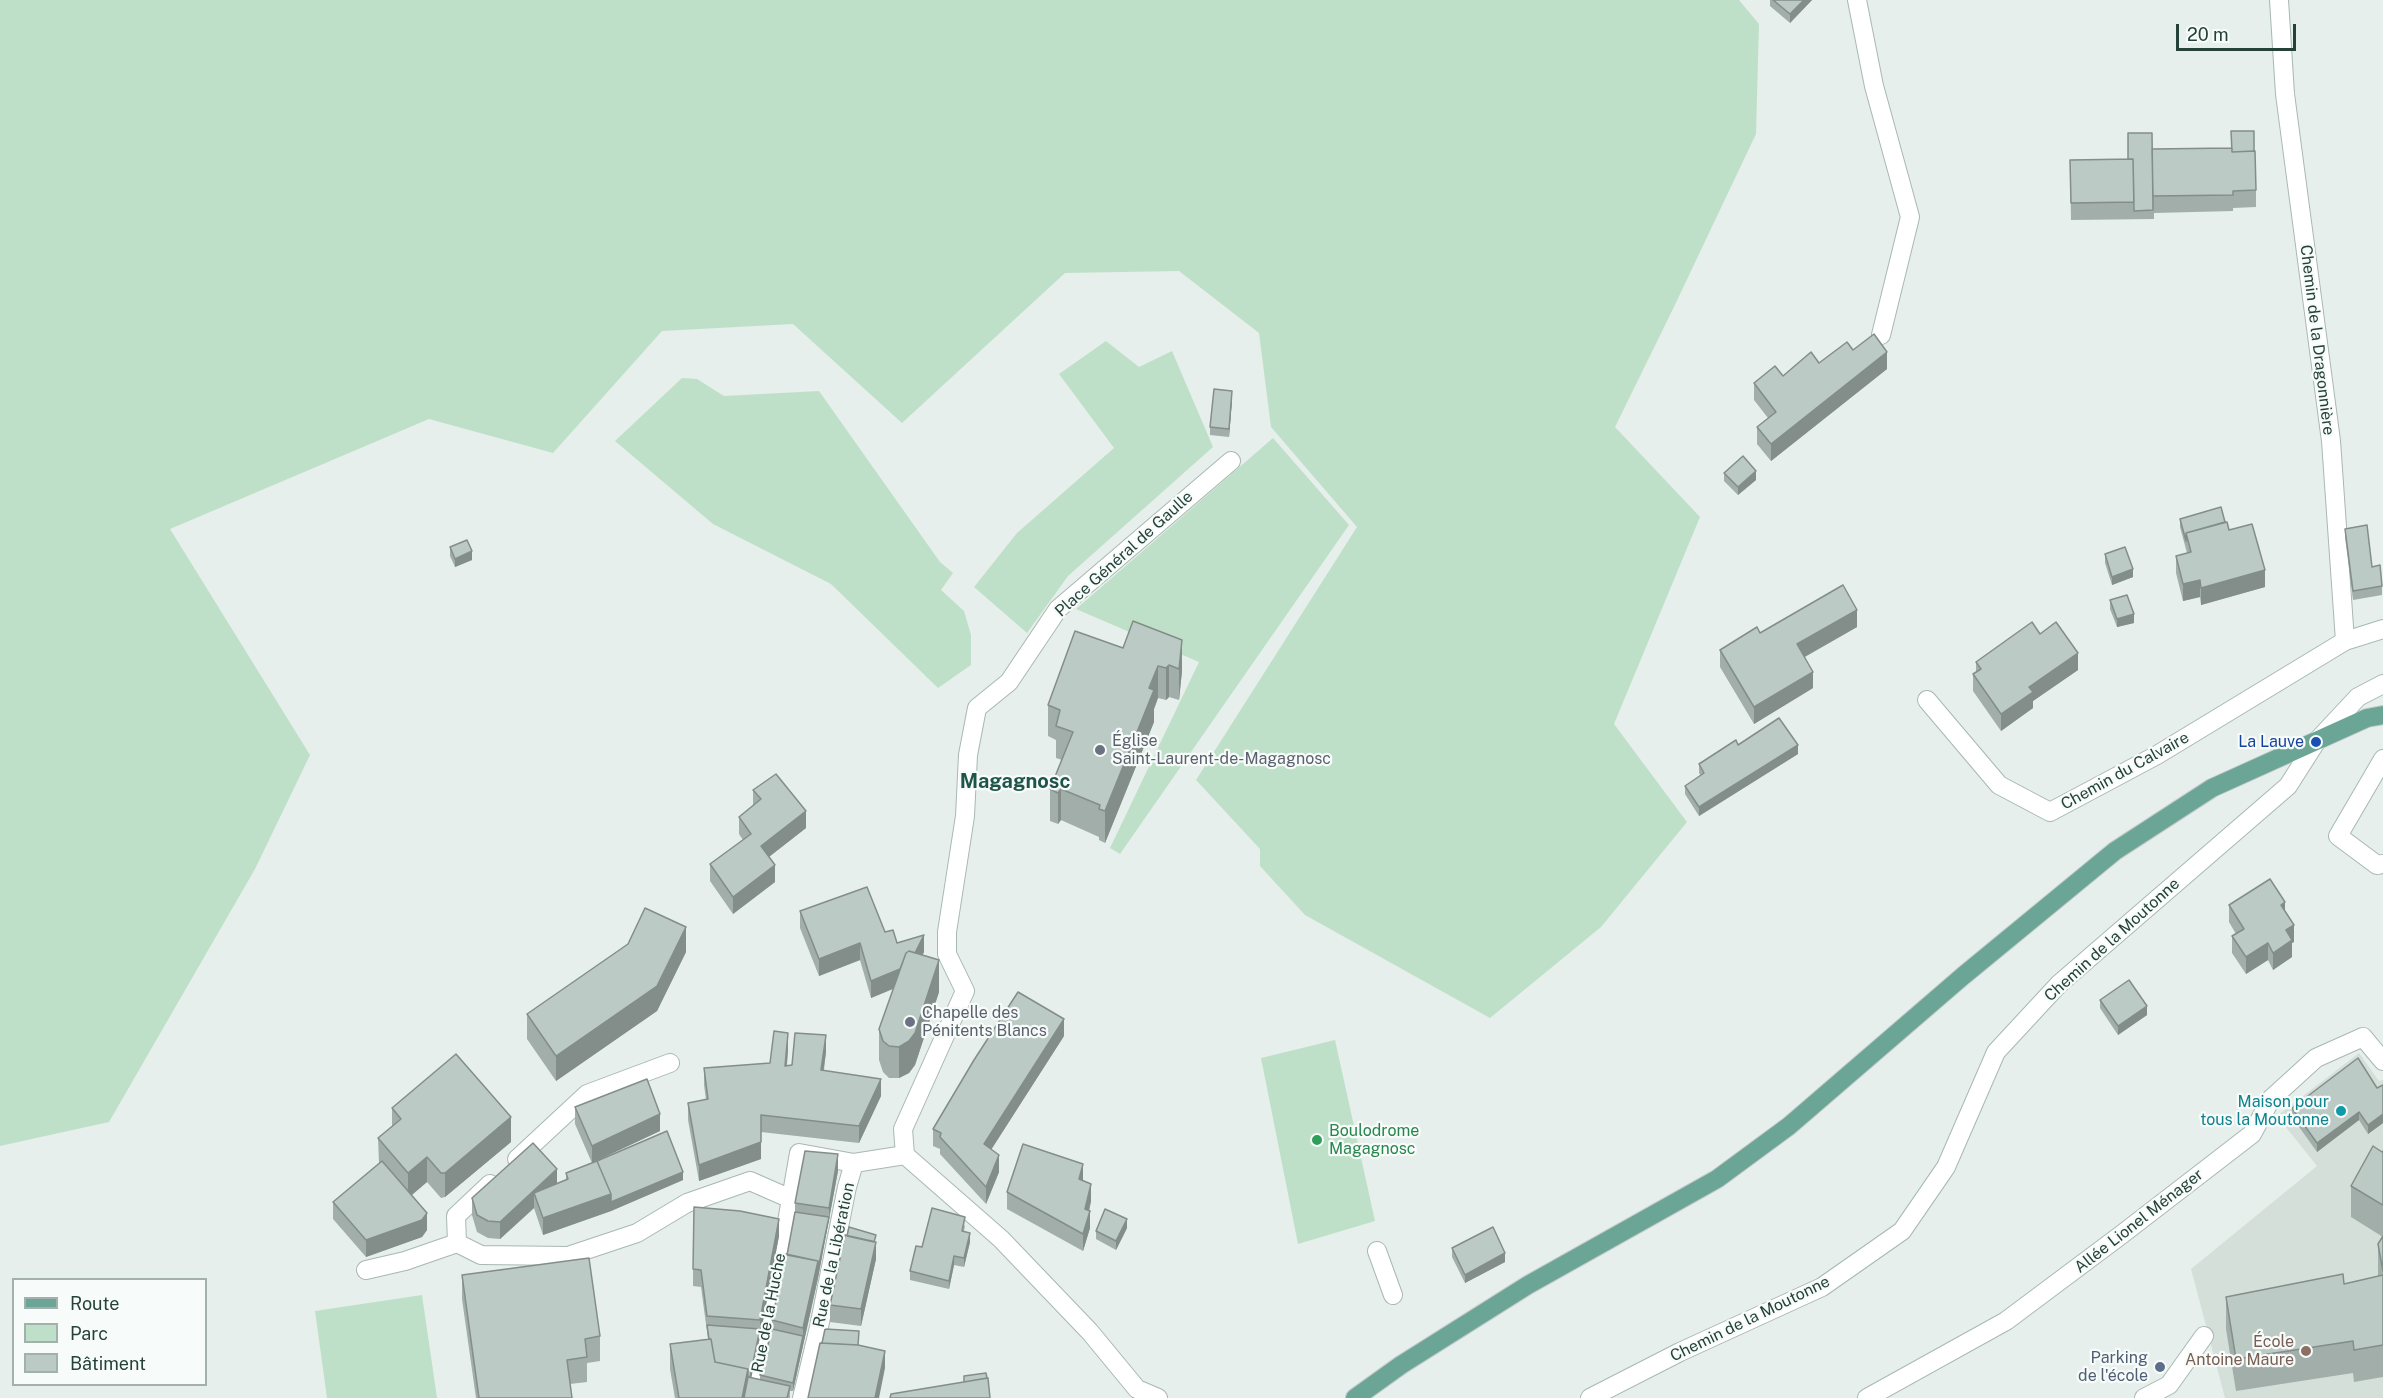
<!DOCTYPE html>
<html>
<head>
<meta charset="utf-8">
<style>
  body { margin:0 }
  #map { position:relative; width:2383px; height:1398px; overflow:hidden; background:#e6efeb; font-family:"Public Sans",sans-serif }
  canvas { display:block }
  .legend { position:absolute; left:12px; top:1278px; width:195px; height:108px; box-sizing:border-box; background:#f7fbf9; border:2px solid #a3b1ad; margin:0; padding:8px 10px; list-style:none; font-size:18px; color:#24423a }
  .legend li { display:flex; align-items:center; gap:12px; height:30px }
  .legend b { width:30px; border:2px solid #a3b1ad }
  .scale { position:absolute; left:2176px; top:24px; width:120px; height:27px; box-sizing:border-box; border:3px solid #24423a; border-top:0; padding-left:8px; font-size:18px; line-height:21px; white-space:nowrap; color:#24423a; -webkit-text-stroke:4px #f7fbf9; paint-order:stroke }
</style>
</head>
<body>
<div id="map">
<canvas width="2383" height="1398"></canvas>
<ul class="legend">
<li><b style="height:8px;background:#6aa596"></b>Route</li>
<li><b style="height:16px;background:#bfe0c8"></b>Parc</li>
<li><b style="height:16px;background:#bbcac4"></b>Bâtiment</li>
</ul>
<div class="scale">20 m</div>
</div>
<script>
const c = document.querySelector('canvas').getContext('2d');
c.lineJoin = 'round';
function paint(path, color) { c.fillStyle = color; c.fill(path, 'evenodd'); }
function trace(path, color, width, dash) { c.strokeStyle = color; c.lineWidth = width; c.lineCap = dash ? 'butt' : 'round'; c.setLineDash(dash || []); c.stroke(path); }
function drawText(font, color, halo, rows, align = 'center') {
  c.font = font + ' "Public Sans",sans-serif'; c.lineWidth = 4.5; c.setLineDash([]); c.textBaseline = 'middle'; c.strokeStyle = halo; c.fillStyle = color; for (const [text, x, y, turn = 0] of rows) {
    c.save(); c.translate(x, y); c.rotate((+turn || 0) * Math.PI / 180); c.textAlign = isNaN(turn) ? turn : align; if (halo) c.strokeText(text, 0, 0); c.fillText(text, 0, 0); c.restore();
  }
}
paint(new Path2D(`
  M2359,1053L2379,1081L2383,1080V1398H2225L2191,1269L2317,1166L2277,1116Z`), '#d4dfda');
paint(new Path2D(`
  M0,0H1739L1759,24L1756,134L1672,311L1615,427L1700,517L1614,724L1687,822L1601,927L1490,1018L1305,915L1260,866V849L1196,780L1357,527L1271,427L1259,333L1179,271L1065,273L902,423L793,324L662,331L553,453L429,419L170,529L310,755L255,869L109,1122L0,1146Z
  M1106,341L1139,367L1172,351L1213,447L1068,576L1027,633L974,587L1017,533L1114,448L1059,374Z
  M682,378L697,379L724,396L819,391L940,562L953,573L941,590L964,611L971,635V665L938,688L831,584L713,524L615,441Z
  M1273,438L1349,525L1120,854L1110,848L1199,662L1076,609Z
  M1335,1040L1375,1221L1298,1244L1261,1058Z
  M422,1295L437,1398H327L315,1311Z`), '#bfe0c8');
const minor = new Path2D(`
  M1857,0L1874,86L1910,217L1881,335
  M2279,0L2285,94L2331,441L2345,641
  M1927,700L1999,785L2050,812L2157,755L2345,641L2383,629
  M2383,759L2338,836L2377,865L2383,864
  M905,1155L903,1129L965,991L947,954V932L965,816L968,755L977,708L1009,682L1058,609L1231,461
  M905,1155L1001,1239L1090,1332L1137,1389L1158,1398
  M517,1159L587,1094L670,1063
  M490,1184L456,1216L457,1243L481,1255L568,1256L637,1233L687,1203L750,1181L791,1199L799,1153L854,1163
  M1377,1251L1393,1295
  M366,1270L405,1261L457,1243
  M768,1392L754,1388L770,1317L791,1199
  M802,1398L819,1327L847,1187L854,1163L905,1155
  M1590,1398L1680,1352L1822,1287L1902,1231L1946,1167L1996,1052L2059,984L2288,786L2316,742L2358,697L2383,684
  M1867,1398L2006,1321L2121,1235L2252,1134L2271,1099L2316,1058L2363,1037L2383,1061
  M2144,1398L2169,1385L2204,1336`);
const major = new Path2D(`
  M1355,1398L1401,1365L1528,1285L1717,1179L1789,1126L1963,976L2115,851L2212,788L2367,718L2383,715`);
trace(minor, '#a8b8b2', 20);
trace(major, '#c2cac8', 20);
trace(minor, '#fff', 18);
trace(major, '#6aa596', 18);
paint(new Path2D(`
  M1770,0H1812L1790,23L1770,6Z
  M2152,149L2256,190V207L2233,208V211L2154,213V219L2071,220L2070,160L2128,159Z
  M1853,350L1887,369L1771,461L1757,444V427L1768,418L1754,400V383L1783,376Z
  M1232,400L1229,437L1210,435V427Z
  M1724,473L1756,480L1738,495L1724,481Z
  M2180,519L2225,522L2265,587L2201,605L2200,597L2183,601L2176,573V556L2187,553L2180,527Z
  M2345,529L2382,586V595L2353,600L2345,537Z
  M450,547L472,560L455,567L450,556Z
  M2105,554L2133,577L2112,585L2105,563Z
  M2110,600L2134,623L2117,627L2110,609Z
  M1133,621L1182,671L1179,700L1169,697L1166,700L1158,698L1154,709V722L1105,843L1099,840V837L1061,820L1058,824L1050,821V789L1062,760L1056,758V740L1048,736V705L1123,648Z
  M1857,627L1805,657L1813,688L1754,724L1720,667V650L1760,633Z
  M2040,634L2078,670L2033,701V708L2001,731L1973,691V674L1976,672V662Z
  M1738,745L1798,754L1699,816L1685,794V786L1701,776L1699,773V764Z
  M753,790L806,828L769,857L775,882L733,914L710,881V864L743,840L739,834V817L753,805Z
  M2229,905L2285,912L2294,942L2292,943V957L2273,970L2268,960L2246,974L2232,953V936L2236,934L2229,922Z
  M800,911L885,932L897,943L924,952L922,955L939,992L915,1065L909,1073L899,1078H889L883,1072L879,1060V1029L893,989L871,998L860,960L819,976L800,928Z
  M686,952L657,1011L556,1081L527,1039V1014Z
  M2100,1000L2147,1015L2118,1035L2100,1008Z
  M1064,1036L991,1149L999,1172L986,1204L940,1154V1149L933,1146V1129Z
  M788,1050L787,1066L826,1052L824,1070L881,1096L859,1143L761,1132V1159L699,1181L688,1120V1103L706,1100L704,1085V1068L770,1063Z
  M2383,1085V1123L2368,1134L2359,1120L2317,1152L2292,1117V1108L2377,1088Z
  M575,1107L660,1131L595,1161L683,1180L611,1211L543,1235L534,1208L500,1239L488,1238L477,1232L472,1215V1198L557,1184L566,1180V1173L592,1163L575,1124Z
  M392,1108L511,1142L445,1197L441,1198L427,1182L412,1195L427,1230L422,1237L366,1257L333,1219V1202L379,1164L378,1138L392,1126Z
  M2383,1151V1377L2354,1382L2353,1373L2236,1391L2226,1329V1297L2344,1284L2378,1276V1244L2383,1237L2351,1217V1186Z
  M838,1171L818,1278L793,1391H790V1398H675L670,1369V1344L708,1339L701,1287L693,1286V1269L779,1236L760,1337L751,1378L760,1380V1375L772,1329V1320L787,1255L795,1212V1203Z
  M1083,1180L1091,1201L1089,1211L1090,1228L1083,1251L1007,1209V1192Z
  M965,1225L964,1232L970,1242L964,1267L954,1265L949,1289L910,1280V1271L922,1247Z
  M1127,1228L1116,1250L1096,1239V1231Z
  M876,1242V1259L861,1326L830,1322V1305Z
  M1452,1248L1505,1262L1465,1283L1452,1257Z
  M462,1275L600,1336V1361L587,1363V1382L570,1384L572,1398H476L462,1299Z`), '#a1aea9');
paint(new Path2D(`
  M1804,0H1812L1790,23V14Z
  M1887,352V369L1771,461V444Z
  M1232,391V400L1229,437V429Z
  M1756,471V480L1738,495V487Z
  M472,551V560L455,567V559Z
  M2133,569V577L2112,585V577Z
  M2265,570V587L2201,605V588Z
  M2200,580V597L2183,601V584Z
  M1857,610V627L1797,661V644Z
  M2134,614V623L2117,627V619Z
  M1182,640V671L1179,700V669Z
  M2078,653V670L2033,701V708L2001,731V714L2029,687Z
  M1169,665V697L1166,700V668Z
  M1158,666V698L1154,709V722L1105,843V811Z
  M1813,672V688L1754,724V707Z
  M1798,745V754L1699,816V807Z
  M1061,789V820L1058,824V793Z
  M806,811V828L761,863V846Z
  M775,865V882L733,914V897Z
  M2285,902V919L2281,905Z
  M2294,925V942L2292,943V957L2273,970V953L2286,930Z
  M686,927V952L657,1011L556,1081V1056Z
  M924,935V952L909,982L871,998V981Z
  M860,943V960L819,976V959Z
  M2268,943V960L2246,974V957Z
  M939,960V992L915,1065L909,1073L899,1078V1047Z
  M2147,1006V1015L2118,1035V1026Z
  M1064,1019V1036L984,1161V1144Z
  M788,1033V1050L785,1083V1066Z
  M826,1035V1052L821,1087V1070Z
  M881,1079V1096L859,1143V1126Z
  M2359,1112V1120L2317,1152V1143Z
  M660,1114V1131L592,1163V1146Z
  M2383,1114V1123L2368,1134V1125Z
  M761,1115V1159L699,1181V1165Z
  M511,1117V1142L445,1197V1173Z
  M838,1154V1171L818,1278V1269L829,1217V1208Z
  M999,1155V1172L986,1204V1187Z
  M427,1157V1182L408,1198V1173Z
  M1083,1164V1181L1079,1179Z
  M557,1169V1186L534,1193V1208L500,1239V1222Z
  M683,1172V1180L611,1211L543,1235V1218L611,1194Z
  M1091,1184V1201L1086,1224L1090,1211V1228L1083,1251V1234L1085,1209Z
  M427,1213V1230L422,1237L366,1257V1240Z
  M779,1219V1236L760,1337L747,1398H742L748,1369L760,1329V1320Z
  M1127,1219V1228L1116,1250V1241Z
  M970,1233V1242L964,1267V1258Z
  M876,1242V1259L861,1326V1309Z
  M1505,1253V1262L1465,1283V1275Z
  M954,1256V1265L949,1289V1281Z
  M818,1261V1278L793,1391V1383L803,1336V1328Z
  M885,1351V1368L879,1398H875Z`), '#838d89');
const building = new Path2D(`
  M1773,0H1804L1790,14Z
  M2231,131H2254V151L2232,152Z
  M2128,133H2152L2153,210L2134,211L2133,159H2128Z
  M2232,148V152L2255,151L2256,190L2233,191V195L2153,196L2152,149Z
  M2133,159L2134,202L2071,203L2070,160Z
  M1874,334L1887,352L1771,444L1757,427L1776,412L1754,383L1775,366L1783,376L1811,352L1819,363L1847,342L1853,350Z
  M1214,389L1232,391L1229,429L1210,427Z
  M1743,456L1756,471L1738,487L1724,473Z
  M2221,507L2225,522L2186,533V541L2180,519Z
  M2227,522L2229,530L2252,524L2265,570L2201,588L2200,580L2183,584L2176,556L2191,552L2186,533Z
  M2367,525L2372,567L2380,565L2382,586L2353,591L2345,529Z
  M467,540L472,551L455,559L450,547Z
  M2125,547L2133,569L2112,577L2105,554Z
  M1843,585L1857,610L1797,644L1813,672L1754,707L1720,650L1757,627L1760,633Z
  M2127,595L2134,614L2117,619L2110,600Z
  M1133,621L1182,640L1179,669L1169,665L1166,668L1158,666L1149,688L1154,690L1105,811L1099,809L1100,805L1061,789L1058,793L1050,789L1073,732L1056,726L1060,710L1048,705L1075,631L1123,648Z
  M2032,622L2040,634L2056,622L2078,653L2029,687L2033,692L2001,714L1973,674L1981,669L1976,662Z
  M1779,718L1798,745L1699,807L1685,786L1704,773L1699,764L1736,740L1738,745Z
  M776,774L806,811L761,846L775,865L733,897L710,864L751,834L739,817L761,799L753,790Z
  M2270,879L2285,902L2281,905L2294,925L2286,930L2292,940L2273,953L2268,943L2246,957L2232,936L2244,929L2229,905Z
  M867,887L885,932L893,930L897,943L924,935L915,953L909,951L906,953L900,969L871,981L860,943L819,959L800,911Z
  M645,908L686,927L657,986L556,1056L527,1014L628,944Z
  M909,951L939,960L915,1033L909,1041L899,1047L889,1046L883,1041L879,1029L906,953Z
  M2129,980L2147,1006L2118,1026L2100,1000Z
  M1018,992L1064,1019L984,1144L999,1155L986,1187L940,1137L941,1133L933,1129L974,1060Z
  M774,1031L788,1033L785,1066L792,1065L795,1033L826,1035L821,1070L881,1079L859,1126L761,1115V1142L699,1165L688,1103L708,1099L704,1068L770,1063Z
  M456,1054L511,1117L445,1173H441L427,1157L408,1173L378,1138L401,1119L392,1108Z
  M2358,1058L2377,1088L2383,1085V1114L2368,1125L2359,1112L2317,1143L2292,1108Z
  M647,1079L660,1114L592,1146L575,1107Z
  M667,1131L683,1172L611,1202V1194L597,1161Z
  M533,1143L557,1169L500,1222L488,1221L477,1215L472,1198Z
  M1023,1144L1083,1164L1079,1179L1091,1184L1085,1209L1090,1211L1083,1234L1007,1192Z
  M2373,1146L2382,1152L2383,1151V1205L2351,1186Z
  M805,1151L838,1154L829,1208L795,1203Z
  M382,1161L427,1213L422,1220L366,1240L333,1202Z
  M597,1161L611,1194L543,1218L534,1193L568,1179L566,1173Z
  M694,1207L740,1211L779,1219L760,1320L707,1316L701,1270L693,1269Z
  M932,1208L965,1217L962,1231L970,1233L964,1258L954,1256L949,1281L910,1271L916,1246L922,1247Z
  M1105,1209L1127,1219L1116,1241L1096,1231Z
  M795,1212L829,1217L818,1269V1261L787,1255Z
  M849,1227L876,1235L874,1242L847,1236Z
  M1493,1227L1505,1253L1465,1275L1452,1248Z
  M845,1235L876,1242L861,1309L830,1305Z
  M2383,1236V1271L2378,1244Z
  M786,1254L818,1261L803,1328L772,1320Z
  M589,1258L600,1336L585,1339L587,1357L567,1360L572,1398H479L462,1275Z
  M2343,1274L2344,1284L2383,1275V1345L2354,1350L2353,1341L2236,1359L2226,1297Z
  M707,1325L760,1329L750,1377H748V1369L715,1362L711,1339H709Z
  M772,1329L803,1336L793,1383L760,1375Z
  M825,1329L859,1331L858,1345L822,1343Z
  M711,1339L715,1362L748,1369L742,1398H679L670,1344Z
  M820,1343L858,1345L885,1351L875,1398H808Z
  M986,1373L987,1378L964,1382V1376Z
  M748,1377L790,1386L787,1398H744Z
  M988,1378L990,1398H890L891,1394Z`);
paint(building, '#bbcac4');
trace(building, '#838d89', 1.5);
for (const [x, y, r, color] of [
  [2316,742,6,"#1a4fb4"],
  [1100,750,6,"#6b7280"],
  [910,1022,6,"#6b7280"],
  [2341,1111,6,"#0f9aa8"],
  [1317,1140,6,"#2e9e5b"],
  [2306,1351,6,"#8d6e63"],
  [2160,1367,6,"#5c6f8a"]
]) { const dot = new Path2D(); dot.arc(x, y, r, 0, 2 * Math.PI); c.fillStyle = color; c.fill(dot); trace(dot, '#f7fbf9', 2); }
drawText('16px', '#24423a', '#f7fbf9', [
  ["Chemin de la Dragonnière",2317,340,83],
  ["Place Général de Gaulle",1124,554,-42],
  ["Chemin du Calvaire",2125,771,-29],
  ["Chemin de la Moutonne",2112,940,-42],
  ["Allée Lionel Ménager",2139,1221,-38],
  ["Rue de la Libération",834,1255,-78],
  ["Rue de la Huche",769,1313,-79],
  ["Chemin de la Moutonne",1750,1319,-26]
]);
drawText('16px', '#5b616d', '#f7fbf9', [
  ["Église",1112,741],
  ["Saint-Laurent-de-Magagnosc",1112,759],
  ["Chapelle des",922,1013],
  ["Pénitents Blancs",922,1031]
], 'left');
drawText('16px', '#164399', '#f7fbf9', [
  ["La Lauve",2304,742]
], 'right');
drawText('16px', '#0d838f', '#f7fbf9', [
  ["Maison pour",2329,1102],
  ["tous la Moutonne",2329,1120]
], 'right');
drawText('16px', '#27864d', '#f7fbf9', [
  ["Boulodrome",1329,1131],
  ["Magagnosc",1329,1149]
], 'left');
drawText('16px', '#785e54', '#f7fbf9', [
  ["École",2294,1342],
  ["Antoine Maure",2294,1360]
], 'right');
drawText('16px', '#4e5e75', '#f7fbf9', [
  ["Parking",2148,1358],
  ["de l'école",2148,1376]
], 'right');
drawText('bold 20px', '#1f5548', '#f7fbf9', [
  ["Magagnosc",1015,782]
]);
</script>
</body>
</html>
